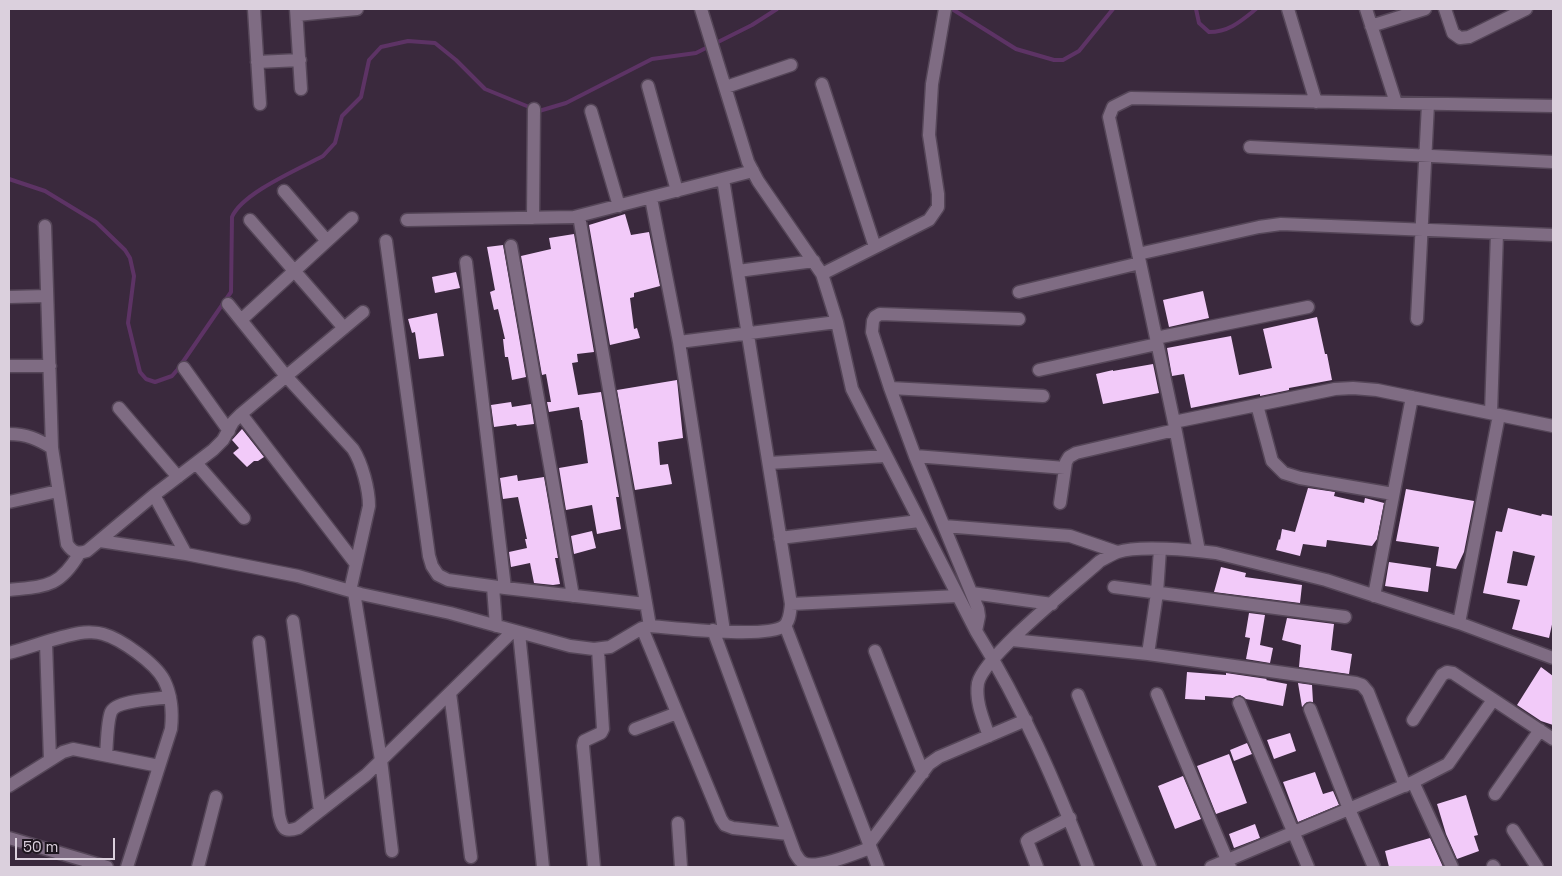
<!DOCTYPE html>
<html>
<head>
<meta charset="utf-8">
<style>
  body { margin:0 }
  #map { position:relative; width:1562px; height:876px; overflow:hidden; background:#3a293d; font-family:"Space Grotesk",sans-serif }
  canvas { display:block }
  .frame { position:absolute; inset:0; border:10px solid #dbd0dd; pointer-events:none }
  .scale { position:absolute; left:15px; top:838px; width:100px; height:22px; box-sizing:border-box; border:2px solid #dbd0dd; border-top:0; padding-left:6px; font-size:15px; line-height:18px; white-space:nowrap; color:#dbd0dd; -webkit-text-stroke:4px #1d151e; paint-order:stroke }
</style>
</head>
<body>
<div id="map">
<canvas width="1562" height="876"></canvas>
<div class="frame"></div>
<div class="scale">50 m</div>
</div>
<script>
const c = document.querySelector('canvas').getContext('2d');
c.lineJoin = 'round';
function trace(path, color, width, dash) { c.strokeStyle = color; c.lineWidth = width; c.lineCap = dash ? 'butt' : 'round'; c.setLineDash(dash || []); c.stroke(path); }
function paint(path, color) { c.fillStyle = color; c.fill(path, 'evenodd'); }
trace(new Path2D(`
  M952,9L1016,49L1054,60H1063L1079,51L1113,9
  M1196,9L1199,23L1209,32C1229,32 1241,21 1256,9
  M9,179L45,191L96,222L125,250L130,258L134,276L128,323L140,372L146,379L155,382L172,376L178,369L231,292L232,217C242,193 299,169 323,156L335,143L342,116L361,97L369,60L381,47L408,41L435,43L456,60L485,89L539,111L566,103L652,59L696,53L752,25L777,9`), '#5d3365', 4);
paint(new Path2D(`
  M625,214L631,235L649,232L660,286L634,293V297L630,298L634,329L637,328L640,338L610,345L589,225Z
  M574,234L594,352L577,354L578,362L572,363L578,395L601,392L619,497H616L621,529L597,534L592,505L566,510L559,468L588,463L582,420H581L579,407L549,412L547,402H551L546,374L542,375L521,256L551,249L549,238Z
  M503,245L526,377L512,380L508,357H505L503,339H505L498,309L494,310L490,292L495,290L487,247Z
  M456,272L460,288L435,293L432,277Z
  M1203,291L1209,318L1169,327L1163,300Z
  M437,313L444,356L419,359L415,332L412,333L408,319Z
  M1317,317L1325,354H1327L1332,380L1289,388V390L1260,396V394L1191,408L1184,374L1172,376L1167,348L1231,336L1239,375L1272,368L1263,329Z
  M1153,364L1159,393L1103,404L1096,374L1113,370V371Z
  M677,380L683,438L658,442L660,465L668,464L672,484L635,490L617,390Z
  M511,402L512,407L531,404L534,424L517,426L516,424L494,427L491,405Z
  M242,429L264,457L258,461H254L247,467L233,453L239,448L232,440Z
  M517,475L518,481L544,477L558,558H555L560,584L553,585L534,583L530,563L511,567L509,552L527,548L525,539H527L518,497L503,499L500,478Z
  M1308,488L1335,492L1334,496L1364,503L1365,498L1384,503L1377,539L1372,546L1327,540L1326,547L1303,544L1300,556L1276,550L1279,539L1280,540L1282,529L1295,532Z
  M1406,489L1474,501L1464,552L1456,569L1436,566L1439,547L1396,541Z
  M1508,508L1541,516L1542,514L1553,516V620L1549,638L1512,629L1520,600L1483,593L1496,531L1502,532ZM1513,551L1535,556L1527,586L1507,583Z
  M592,531L596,548L574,554L571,536Z
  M1389,562L1431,568L1428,592L1385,586Z
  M1221,567L1246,573L1245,577L1302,585L1300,603L1214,592Z
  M1249,613L1265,615L1260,645L1273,648L1270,663L1246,659L1250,638L1245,637Z
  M1287,618L1334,624L1331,650L1352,654L1349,674L1299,667L1301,645L1282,640Z
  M1541,667L1553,676V725L1541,721L1517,705Z
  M1187,672L1226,675V673L1267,679L1266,680L1287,684L1283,706L1246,699L1240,695L1233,698L1205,696V700L1185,699Z
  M1298,683L1312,685L1313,702H1307L1302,707Z
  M1290,733L1296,751L1274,759L1267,740Z
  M1247,743L1252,754L1234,761L1230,750Z
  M1229,754L1247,803L1216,814L1197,766Z
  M1315,772L1323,794L1333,791L1339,805L1298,822L1283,782Z
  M1183,776L1201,819L1175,829L1158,786Z
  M1466,795L1478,835L1474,836L1479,851L1457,859L1446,834L1437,804Z
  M1255,824L1260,838L1234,848L1229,834Z
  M1430,838L1443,867H1389L1385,851Z`), '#f2caf9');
const minor = new Path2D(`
  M254,9L260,104
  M296,9L301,89
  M701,9L748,162L758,181L822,274L837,322L852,389L976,631C1022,705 1057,786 1088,867
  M1288,9L1316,102
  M1366,9L1396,103
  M1445,9L1453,33L1460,38L1469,37L1526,9
  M297,15L357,9
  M1371,26L1425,9
  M257,62L300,60
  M822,84L875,247
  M648,86L677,191
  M726,87L791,65
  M591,111L619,206
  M1250,147L1553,162
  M284,191L327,241
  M651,198L679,342L724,631
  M579,216L650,626
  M533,218L534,109
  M250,220L344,328
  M407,220L574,217L753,171
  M45,226L52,448L67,544C73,553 78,554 87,551L154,495L213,450L223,440L233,422L241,414L363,312
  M386,241L429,556L432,566L438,575L448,580L505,588L646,604
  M511,246L573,596
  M1138,254L1259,227L1281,224L1553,235
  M466,262L505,588
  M738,271L814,261
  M822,274L929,220L938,207V194L929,135L932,84L945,9
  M1019,292L1140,263
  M9,297L47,296
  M228,304L286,376L353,449C362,463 369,489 369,506L350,591
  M1417,319L1428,104
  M241,320L352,218
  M1156,338L1308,307
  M679,342L837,322
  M9,366H50
  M184,368L229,431
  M1039,370L1157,344
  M890,388L1043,396
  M1257,405L1272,461L1284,473L1300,478L1393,494
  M119,408L178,477
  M1491,413L1497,233
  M241,414L356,564
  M1174,422L1335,389L1353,388L1377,390L1553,426
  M9,434C26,434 38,439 52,448
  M915,456L1065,468
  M196,463L244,518
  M769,463L886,456
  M154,495L186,554
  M9,502L58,491
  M1060,503L1066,462L1069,457L1076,453L1175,430
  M944,526L1070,536L1117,552
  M780,538L919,521
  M100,541L186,554L298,576L361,594L450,613L570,646L594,649L610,647L642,628L650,626C675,628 766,639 784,626C790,621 790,612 791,604L723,179
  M1199,551L1174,422L1109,117L1113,107L1131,98L1553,106
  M493,587L496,626
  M1114,587L1345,617
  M9,590C45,586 59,588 79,554
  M354,592L381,760L392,851
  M972,593L1052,604
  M1374,596L1412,397
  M791,604L958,596
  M293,621L320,811
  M1459,623L1499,415
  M785,625L878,867
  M642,628L721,819L725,825L733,828L788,834
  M713,630L795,853C797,856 799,860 802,862C814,871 856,853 870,848
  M976,631L979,616L978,609L915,456L890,388L872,332L873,321L875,317L880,314L1019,319
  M519,633L543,867
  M1012,640L1148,654L1356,683L1362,685L1368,692L1405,786
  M259,642L279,815C282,828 284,833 298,828L366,775L513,631
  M46,643L50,760
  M875,651L923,773
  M9,653C32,647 56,637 80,633C86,632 97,632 103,634C121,639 155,663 164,680C172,696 173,711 171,729L127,867
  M1148,654L1157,593L1160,549
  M450,693L471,857
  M1157,694L1230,867
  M1078,695L1150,867
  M1239,703L1308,867
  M1310,709L1349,809L1374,867
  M1413,720L1442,675L1447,672L1453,673L1553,739
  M635,729L677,713
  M989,736C983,719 975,701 978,683C984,656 1076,583 1100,561C1106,558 1112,554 1118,552C1139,545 1192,550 1216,553L1326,580L1459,623L1553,658
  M106,755C107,745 107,722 111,712C116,700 158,699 170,697
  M1413,782L1452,867
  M9,786L63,752L73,749L159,766
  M1495,794L1540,730
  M678,823L681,867
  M1513,830L1537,867
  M9,838L107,867
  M869,844L929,764L939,757L1026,720
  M1493,866L1494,867
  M198,867L216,797
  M594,867L583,746L584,741L601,733L603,729L598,649
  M1037,867L1027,841L1029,839L1070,818
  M1211,867L1413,782L1448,764L1493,700`);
trace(minor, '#554658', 15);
trace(minor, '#7f6c83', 12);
</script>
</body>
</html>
